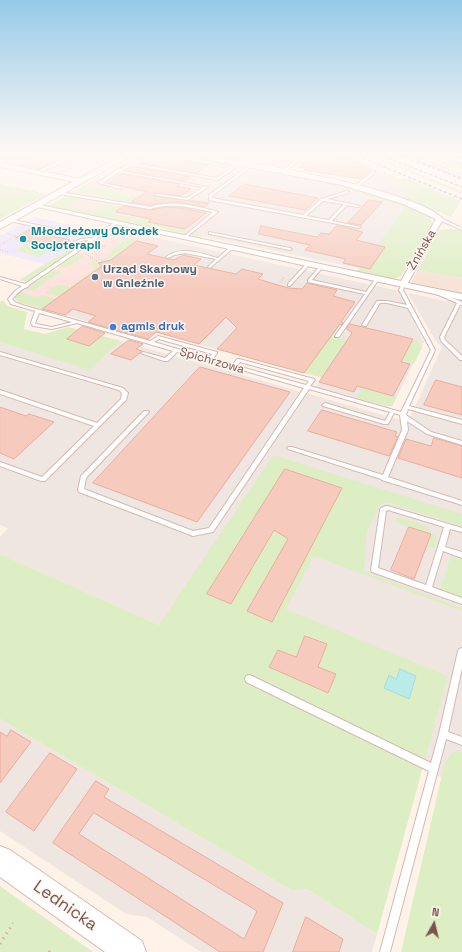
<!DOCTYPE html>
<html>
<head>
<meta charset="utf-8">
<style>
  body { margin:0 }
  #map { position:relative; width:462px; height:952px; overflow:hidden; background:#fef2e9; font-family:"Space Grotesk",sans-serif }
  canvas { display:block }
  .north { position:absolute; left:414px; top:904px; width:40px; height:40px; -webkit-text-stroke:3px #fff7f2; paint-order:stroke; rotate:8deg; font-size:11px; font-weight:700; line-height:16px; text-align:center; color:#7c5249 }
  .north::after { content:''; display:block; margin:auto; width:14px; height:18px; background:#7c5249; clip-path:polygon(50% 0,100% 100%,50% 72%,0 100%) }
</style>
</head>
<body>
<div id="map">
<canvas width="462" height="952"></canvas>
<div class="north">N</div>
</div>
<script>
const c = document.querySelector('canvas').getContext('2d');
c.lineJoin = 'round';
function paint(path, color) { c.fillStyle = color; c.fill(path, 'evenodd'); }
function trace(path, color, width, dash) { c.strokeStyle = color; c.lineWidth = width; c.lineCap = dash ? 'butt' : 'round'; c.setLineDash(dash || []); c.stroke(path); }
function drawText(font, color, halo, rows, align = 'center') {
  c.font = font + ' "Space Grotesk",sans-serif'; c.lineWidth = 3; c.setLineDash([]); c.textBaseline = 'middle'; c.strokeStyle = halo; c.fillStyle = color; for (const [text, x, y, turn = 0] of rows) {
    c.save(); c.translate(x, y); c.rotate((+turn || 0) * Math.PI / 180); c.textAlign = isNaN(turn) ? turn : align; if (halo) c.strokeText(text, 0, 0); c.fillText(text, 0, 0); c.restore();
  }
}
paint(new Path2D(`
  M84,185L187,205L184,207H155L133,222L51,205Z
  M418,270L462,278V295L410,284Z`), '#f7e3d7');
paint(new Path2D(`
  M139,154H170L242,166L187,205L225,213L197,235L133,222L155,207L165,205L184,207L186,205L84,185Z
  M207,154H312L294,169Z
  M122,231L166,240L65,315L21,303L15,299V296L108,234L115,235Z`), '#ffe1dd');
paint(new Path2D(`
  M0,154H111L119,156L100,166L84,164L60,176L0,164Z
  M312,154L362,162L392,177L401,185L406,199L356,183L360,179L295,168Z
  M239,168L320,182L406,207L380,243L390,245L373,271L197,235L225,213L187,205Z
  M166,240L399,291L424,342L392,406H387L316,387L343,346L326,342L304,373L132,326L125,332L65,315Z
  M408,293L445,301L455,299L462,300V787L424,770L159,625L0,554V537L8,528L0,525V342L89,369L121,341L408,422L442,347L435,340Z
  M0,719L293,891L307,889L377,934L372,952H201L147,917L126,914L0,831Z`), '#efe6e2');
paint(new Path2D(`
  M34,217L97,231L45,264L0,253V236Z`), '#efe5fb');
paint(new Path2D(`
  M339,154H347L400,179L406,178L461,201L451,217L406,199C401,173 366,163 344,159L345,157Z
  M365,154H370L462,191V194Z
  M415,154H440L462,162V172Z
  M255,170L293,177L299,175C344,184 388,196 430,215L432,225L401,276C388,283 370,275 356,272L360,267L370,269L385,247L378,245L405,207L320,182L254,171Z
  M0,184L47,194L0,219Z
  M84,185L140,196L129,202L91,195L93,194C84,192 78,195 70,193Z
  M67,195L83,197L68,206L93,211L102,205L122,206L112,213L135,218L128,223L48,206Z
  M165,205L169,206L146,221L200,232L197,235L201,236V238L178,234L156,226L153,228L130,224L155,207Z
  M65,227L86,231L75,238L54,234Z
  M452,229L462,231V278L418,270L439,230Z
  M123,238L138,240L111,260L102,262L97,260L105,258L111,253L113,248L125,240Z
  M28,242L54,248L40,257L15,250Z
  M71,248H83L29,282L19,280Z
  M77,253L85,256L66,268L57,266Z
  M93,261L102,266L59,296L45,293L58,284L70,287L97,267L88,264Z
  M53,269L64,273H59L34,290L35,291L26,289Z
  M19,292L38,297L42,295L56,299L42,309L21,303L15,299V296Z
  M13,293L3,300L7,306L27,312L24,329L45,334L68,327L121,341L89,370L0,342V302Z
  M331,336L364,344L413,339L417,340L422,348L414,364L344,346L322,378L304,373Z
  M363,388L397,397L392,406H387L356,398Z
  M273,455L462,514V526L390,503L380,504L367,531L364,571L462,608V611L314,556L286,609L448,676L377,934L307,889L293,891L0,719V554L159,625Z
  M399,517L426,526L437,539L435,547H426L431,534L395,522L396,519Z
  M451,555L462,559V598L440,590Z
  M458,750L462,751V952H401L444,766L450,754Z
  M0,886L93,952H0Z`), '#ddeec5');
const water = new Path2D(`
  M400,669L416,676L409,699L384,688L389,675L396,679Z`);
paint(water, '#bbebe9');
trace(water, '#a0dedc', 1);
const building = new Path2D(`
  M48,154H73L39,169L21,165Z
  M284,154H300L292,161L283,160Z
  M307,154H335L332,157L360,162L358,163L371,169L360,179L304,170L307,168L300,167L305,163L299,162Z
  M153,155H156L208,165L197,173L140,163Z
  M134,167L191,177L185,181L127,171Z
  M122,174L180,184L177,186L191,189L181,196L156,193L153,195L154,196L209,203L204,207L177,202L150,205L131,202L147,192L108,183Z
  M244,184L318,198L305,210L229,196Z
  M369,200L382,202L361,225L348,223Z
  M124,206L150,210L166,207L181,208L206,213L185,229L148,222L151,219L116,212Z
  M261,226L317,237L321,233L329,234L336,226L345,227L363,232L356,240L385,247L370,269L343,263L346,259L305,250L310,245L259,234Z
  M29,230L49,235L70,240L60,246L53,247L16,238Z
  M137,241L158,246L147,254L174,260L183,255L201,259L194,265L236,274L242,269L263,274L258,279L288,288L302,289L307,283L337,290L333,296L355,302L341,322L343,323L341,325L340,324L304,373L217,349L237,328L226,317L199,344L156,332L148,339L88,322L96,316L73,309L65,315L42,309L102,266L98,263L111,260Z
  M350,324L413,339L401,362L410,364L393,396L357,386L354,392L319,382L352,333L347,329Z
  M83,326L105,333L89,346L67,339Z
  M129,340L143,344L136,349L142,351L131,360L111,354Z
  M200,367L290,392L197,522L93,483Z
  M436,380L462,387V415L424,405Z
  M0,407L26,416L29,414L54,422L14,459L0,453Z
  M322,410L397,432L395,436L398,437L389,456L308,431Z
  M434,438L462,446V478L398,458L406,439L431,446Z
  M285,469L342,488L272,622L247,611L288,539L274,530L231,604L207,594Z
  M409,527L431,534L414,579L391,570Z
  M305,636L327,644L318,667L336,674L328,693L269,667L278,650L296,657Z
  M11,730L31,742L0,783V732L7,736Z
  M50,753L77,769L34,831L6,812Z
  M96,781L109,789L104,797L283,903L263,952H220L53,843ZM94,813L257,911L244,939L79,834Z
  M306,917L343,939L339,952H293Z`);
paint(building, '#f6cbbe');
trace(building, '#ebad9d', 1);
const lane = new Path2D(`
  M77,154H81L43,171L40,170Z
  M89,154H95L121,160L120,161Z
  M148,154H151L136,164L217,178L231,168L157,154H164L233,167L238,163L240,164L218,180L133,165L121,171L208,187L188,200L154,195L156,194L187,198L203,187L119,172L103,183L121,187V189L98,183C113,171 131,164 148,154Z
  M303,154H306L284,173H282V171Z
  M403,154H407L462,175V177Z
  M240,155L242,156L233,164H231V162Z
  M250,165L252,166L212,196V198L303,215L321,199L347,191L349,192L348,193L327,199L360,206L358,207L347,205L332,221L361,227L359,228L209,200V195ZM323,201L344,204L329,220L306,216Z
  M373,171L376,172L358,187H356V185Z
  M60,192L150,207C168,201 185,204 203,208C208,209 213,210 218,212L184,239L182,238L183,237L213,212C190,208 173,202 150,209L59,194L58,193Z
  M439,218H441L462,228V230L439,220Z
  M10,219L55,229L57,230L50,234L48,233L52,230L9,221L8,220Z
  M115,222L118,223L95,240L29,285L28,287C22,288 17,294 12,299L15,302L22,305L150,341L158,336L217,352V353L213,359L233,364L237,359H239L314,379L315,380L310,386L401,412L431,350L408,308L387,303H380L366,326H364L362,325L377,301H387L407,305L399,290L402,284H404L405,285L403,290L435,350L409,406L462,420V424L408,409L406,415L431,432L462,441V445L427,434L407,421L408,430L388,477L462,501V505L385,481L382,480L381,479L288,449L287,448L288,447H292L383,475L402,430L400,415L394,413L388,424H384L323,406L322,405L325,403L385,421L390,412L309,389L213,532L193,536L79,492L78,490L81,476L144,411H148L149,412L148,413L86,478L84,489L193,531L209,528L304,388L235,368H231V367L177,352L168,361H164L141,353L143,352L165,358L173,351L77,323L52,329L33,326L31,323L35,311L11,304L8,299L15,291L22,286L0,279V277L25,284L89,240C75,240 65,251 51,251V249L62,247L81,239L92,238ZM39,313L72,322L52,327L36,324L35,323ZM159,339L212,354L208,358L154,342ZM240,362L309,381L306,385L237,366Z
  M209,232L290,248L292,249L290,250L210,234H209Z
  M230,247L233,248L210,268L208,267L216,259L185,253L174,255L168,258L166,257C181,245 202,254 218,258Z
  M307,263L310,264L290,286H288V284Z
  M320,266L323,267L312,280L366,292L376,278L379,279L339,337H335V336L365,294L308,282V280Z
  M434,291H436L462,302V305H460L444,337L445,340L462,356V360H460L441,341L440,337L457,303L434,293Z
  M0,352L123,388L128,393L126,400L45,481H41L0,466V462L42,477L94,426L0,394V390L97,423L121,399L122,393L119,390L0,355Z
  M386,506H388L462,528V532L450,529L445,547L462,552V558L443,551L432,587L462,598V604L372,572L371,570L380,510L381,508ZM388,510L444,527L426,585L378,568L386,511Z
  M462,648V668L448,732L462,737V745L446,739L390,952H380L429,771L246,682L245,679L246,676L249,675L252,676L431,763L439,734L458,651L459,649Z`);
const street = new Path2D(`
  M179,154C221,154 420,190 443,219L408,283L462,294V300L33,206L36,204L401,281L436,219L403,204L342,185Z
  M440,154H449L462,159V163Z
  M0,163L81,179L84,181L81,183L0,167Z`);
const secondary = new Path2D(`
  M124,154H134L0,229V222Z
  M0,846L10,850L142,941L146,952H105L0,877Z`);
trace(lane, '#d5b9b0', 2);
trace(street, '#d5b9b0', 2);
trace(secondary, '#dabbaf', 2);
trace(new Path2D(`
  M247,154L286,161
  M6,233L18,237
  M15,236L25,231
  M4,243L15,236`), '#dcada0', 1, [0.5, 1.5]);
trace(new Path2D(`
  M0,245L5,242
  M97,245L106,246
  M0,250L9,252
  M86,254L101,264
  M280,282L284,278`), '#dcada0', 1.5, [0.5, 2]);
trace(new Path2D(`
  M0,944L13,923
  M49,952L51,949`), '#dcada0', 3, [1.5, 4.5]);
paint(lane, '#fff');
paint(street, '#fff');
paint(secondary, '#fff');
trace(new Path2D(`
  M352,154L462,199
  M378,154L462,187
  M396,154L462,179`), '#b3a5cb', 1.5, [3.5, 2]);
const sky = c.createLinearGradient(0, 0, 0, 288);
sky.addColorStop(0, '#96cae8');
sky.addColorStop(0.53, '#fff9f5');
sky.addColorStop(1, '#fff9f500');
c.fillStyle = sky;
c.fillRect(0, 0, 462, 288);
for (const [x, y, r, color] of [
  [23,239,4,"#0f9aa8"],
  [95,277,4,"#5c6f8a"],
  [113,327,4,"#3f7fe0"]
]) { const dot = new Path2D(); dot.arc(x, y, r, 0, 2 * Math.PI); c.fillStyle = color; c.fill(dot); trace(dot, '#fff7f2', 1.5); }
drawText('bold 12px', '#0d838f', '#fff7f2', [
  ["Młodzieżowy Ośrodek",31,232],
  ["Socjoterapii",31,246]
], 'left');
drawText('12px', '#7c5249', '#fff7f2', [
  ["Żnińska",422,250,-60],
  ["Spichrzowa",212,361,16]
]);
drawText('bold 12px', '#4e5e75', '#fff7f2', [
  ["Urząd Skarbowy",103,270],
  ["w Gnieźnie",103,284]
], 'left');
drawText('bold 12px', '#366cbe', '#fff7f2', [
  ["agmis druk",121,327]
], 'left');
drawText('17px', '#7c5249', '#fff7f2', [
  ["Lednicka",65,906,35]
]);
</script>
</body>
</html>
